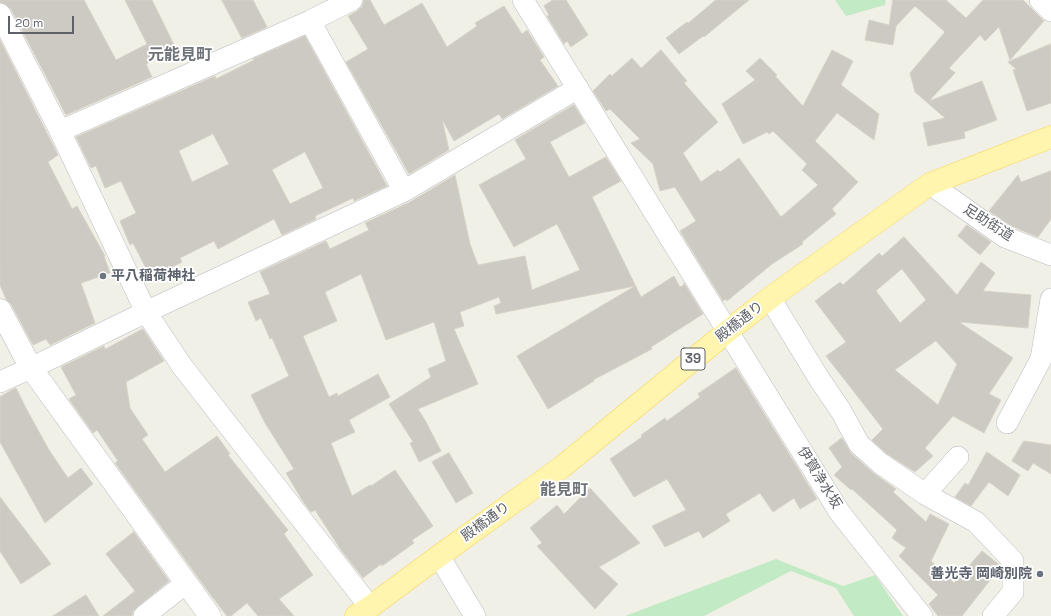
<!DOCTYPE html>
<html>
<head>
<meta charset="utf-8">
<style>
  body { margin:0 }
  #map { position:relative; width:1051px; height:616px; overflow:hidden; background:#f1f0e7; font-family:"Space Grotesk",sans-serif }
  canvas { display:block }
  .scale { position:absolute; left:8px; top:16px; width:66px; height:18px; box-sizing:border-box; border:2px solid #5e6268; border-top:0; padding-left:5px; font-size:12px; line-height:14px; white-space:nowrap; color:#5e6268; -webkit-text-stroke:3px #fff; paint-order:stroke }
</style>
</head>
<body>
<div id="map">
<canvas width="1051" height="616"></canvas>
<div class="scale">20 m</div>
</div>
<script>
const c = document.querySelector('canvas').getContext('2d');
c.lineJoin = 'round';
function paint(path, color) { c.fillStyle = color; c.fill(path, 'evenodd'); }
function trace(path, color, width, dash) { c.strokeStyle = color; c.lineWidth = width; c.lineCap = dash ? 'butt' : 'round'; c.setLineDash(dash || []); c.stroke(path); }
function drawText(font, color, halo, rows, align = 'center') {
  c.font = font + ' "Space Grotesk","Noto Sans JP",sans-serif'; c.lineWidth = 3.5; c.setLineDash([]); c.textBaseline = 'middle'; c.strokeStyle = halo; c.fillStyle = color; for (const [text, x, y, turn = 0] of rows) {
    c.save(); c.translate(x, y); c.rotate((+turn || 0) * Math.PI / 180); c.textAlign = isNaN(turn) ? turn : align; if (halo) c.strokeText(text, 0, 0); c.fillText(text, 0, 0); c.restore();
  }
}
paint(new Path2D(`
  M835,0H886L885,5L846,16Z
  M776,559L843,586L875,575L903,616H854L836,588L791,571L704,616H625Z`), '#c2eac4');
const building = new Path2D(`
  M0,0H84L116,60L147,44L125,0H152L176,49L146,64L152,77L66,115L11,9L6,4L0,2Z
  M222,0H253L267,27L242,38Z
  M364,0H370L384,25L422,3L447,47L477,26L475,23L504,6L522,34L527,30L544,57L540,60L558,86L502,119L499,114L454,141L442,119L449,150L409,174L346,62L368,49L348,16L357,11L362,7Z
  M553,0H566L588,35L571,47L567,41L564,44L547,16L549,15L544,6Z
  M716,0H749L704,37L703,36L679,54L666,38L687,22L688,23Z
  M893,0H946L966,18L983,0H1023L1044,21L1010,60L999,27L985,41L980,35L949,68L955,73L929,101L982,81L997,120L964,132L965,138L928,146L923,123L945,118L915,92L910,73L945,32L915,6L896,26L893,45L865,40L869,20L889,25Z
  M305,36L387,186L354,201L353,198L315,216L316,219L282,235L274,219L218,249L214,241L180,258L182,262L151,278L133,243L130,245L120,221L136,213L121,181L105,188L96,166L91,168L76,137L215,76L216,79L254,60L253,59ZM213,134L229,164L192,182L179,151ZM305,152L323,188L290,204L272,170Z
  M0,40L58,155L48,162L72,209L77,206L105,256H104L110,273L81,283L95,323L50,345L46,339L33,345L11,304L6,299L0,285Z
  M1051,44V103L1027,111L1013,70L1016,69L1008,62Z
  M661,50L687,81L684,83L718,122L683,153L701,182L718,170L720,172L739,158L781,217L818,185L802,170L807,164L773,131L769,134L767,132L743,144L722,104L755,80L746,71L760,58L777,75L775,76L803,106L832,50L853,61L841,85L879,114L874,140L837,113L815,141L858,182L832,209L836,214L802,242L803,244L772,264L727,301L726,299L723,301L680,231L696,221L675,187L660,191L653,164L631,143L640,139L610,109L606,111L593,91L610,74L612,76L632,58L641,68Z
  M574,105L585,123L550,142L569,177L606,157L621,181L592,197L641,297L674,276L680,287L684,285V283L703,314L651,347L652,349L593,380L594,381L548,409L517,356L635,286L496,314L494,306L501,303L499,297L460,312L464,326L454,329L478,384L418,409L426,422L441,451L419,462L410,443L413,442L389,404L431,377L428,369L446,361L434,322L386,340L361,274L325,292L337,321L303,336L329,397L337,393L338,396L378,374L390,397L349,420L355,432L331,443L352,496L370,485L371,486L395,470L433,526L412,540L414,543L382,566L381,564L363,578L341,550L315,510L311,512L302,500L286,473L294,469L265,423L251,395L289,376L272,338L270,339L261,318L256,321L248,302L270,294L260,272L326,241L330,249L369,230L365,223L410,202L455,175L470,244L478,265L525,256L532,290L580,270L557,224L514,247L479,185L526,159L515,140Z
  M1051,171V219L1038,237L1011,226L989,211L1018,175L1021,182Z
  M967,225L991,242L980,255L958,236Z
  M904,237L957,295L981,262L995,273L983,291L1031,295L1028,328L959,322L1013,358L989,394L1001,400L984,433L953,416L925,448L933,456L915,472L887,454L872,440L883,429L826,356L846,342L815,301L840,282L843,285L879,253L882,256ZM902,269L926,300L900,323L876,291ZM936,341L957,364L938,405L895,370Z
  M143,329L164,361L126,382L130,408L148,435L142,439L165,472L217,436L230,454L228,455L288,530L284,534L313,575L279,599L294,616H258L247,603L231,616H227L210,594L115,463L118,461L97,430L93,433L69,399L76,395L61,367L104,346L105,349Z
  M736,368L817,499L800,509L794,498L773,512L760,493L726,514L730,521L703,538L699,531L665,547L652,526L686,510L667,479L634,497L610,459L642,437L641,435L665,418L667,421L700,397L698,394Z
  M16,388L27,410L49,450L68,478L81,468L93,484L45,523L0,442V397Z
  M842,438L851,453L872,472L896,489L893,492L926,522L930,514L949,524L931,561L954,583L982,551L1001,566L962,616H938L929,604L938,595L899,556L906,548L892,538L897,530L852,489L851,490L834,475L842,467L829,448Z
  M1024,441L1051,445V474L1033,463L1028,471L1012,461Z
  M987,452L1020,475L1008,496L989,482L971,506L955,497L965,483L968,485Z
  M449,453L473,493L456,503L432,462Z
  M590,488L640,543L599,567L618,584L595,609L537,546L542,543L530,528L557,505L564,514Z
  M0,497L51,564L21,584L0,551Z
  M134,532L169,581L137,607L133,611L132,616H103L135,591L106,554Z
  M86,595L99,616H53Z`);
paint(building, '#cdcac4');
trace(building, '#d7d2c5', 1);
const minor = new Path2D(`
  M523,0L840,513L922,616
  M1040,0L1051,11
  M0,14L60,131L146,312L182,366L370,607
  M310,21L404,191
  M60,131L310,21L352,0
  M930,184L1005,237L1051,255
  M770,298L818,377L841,411L859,444L880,463L925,494L976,522L1013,561V592L993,616
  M0,382L31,368L146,312L404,191L578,88
  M1007,423L1041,359L1051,299
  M925,494L958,457
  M439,556L475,616
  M144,616L186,583`);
const tertiary = new Path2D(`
  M0,310L31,368L210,616`);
const primary = new Path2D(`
  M356,616L370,607L439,556L562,467L728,331L770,298L930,184L1051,137`);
trace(minor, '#b9bcc1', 22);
trace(tertiary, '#b9bcc1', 23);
trace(primary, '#fbd456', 23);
trace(minor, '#fff', 21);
trace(tertiary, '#fff', 22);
trace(primary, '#fff5af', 22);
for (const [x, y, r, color] of [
  [103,276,4,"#6b7280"],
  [1040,574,4,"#6b7280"]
]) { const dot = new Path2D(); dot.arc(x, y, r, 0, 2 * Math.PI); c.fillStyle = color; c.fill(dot); trace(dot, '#fff', 1.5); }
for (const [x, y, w] of [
  [693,359,24]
]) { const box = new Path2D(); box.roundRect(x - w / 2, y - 11, w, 22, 3); c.fillStyle = '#fff'; c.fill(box); trace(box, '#5e6268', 1); }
drawText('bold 13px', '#5e6268', null, [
  ["39",693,359]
]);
drawText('14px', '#5e6268', '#fff', [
  ["足助街道",988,223,32],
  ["殿橋通り",740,322,-38],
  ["伊賀浄水坂",819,478,58],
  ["殿橋通り",486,522,-36]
]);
drawText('bold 14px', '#5b616d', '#fff', [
  ["平八稲荷神社",111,276],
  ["善光寺 岡崎別院",1032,574,"right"]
], 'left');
drawText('bold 16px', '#6f747a', '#fff', [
  ["元能見町",180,56],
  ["能見町",564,491]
]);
</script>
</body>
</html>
